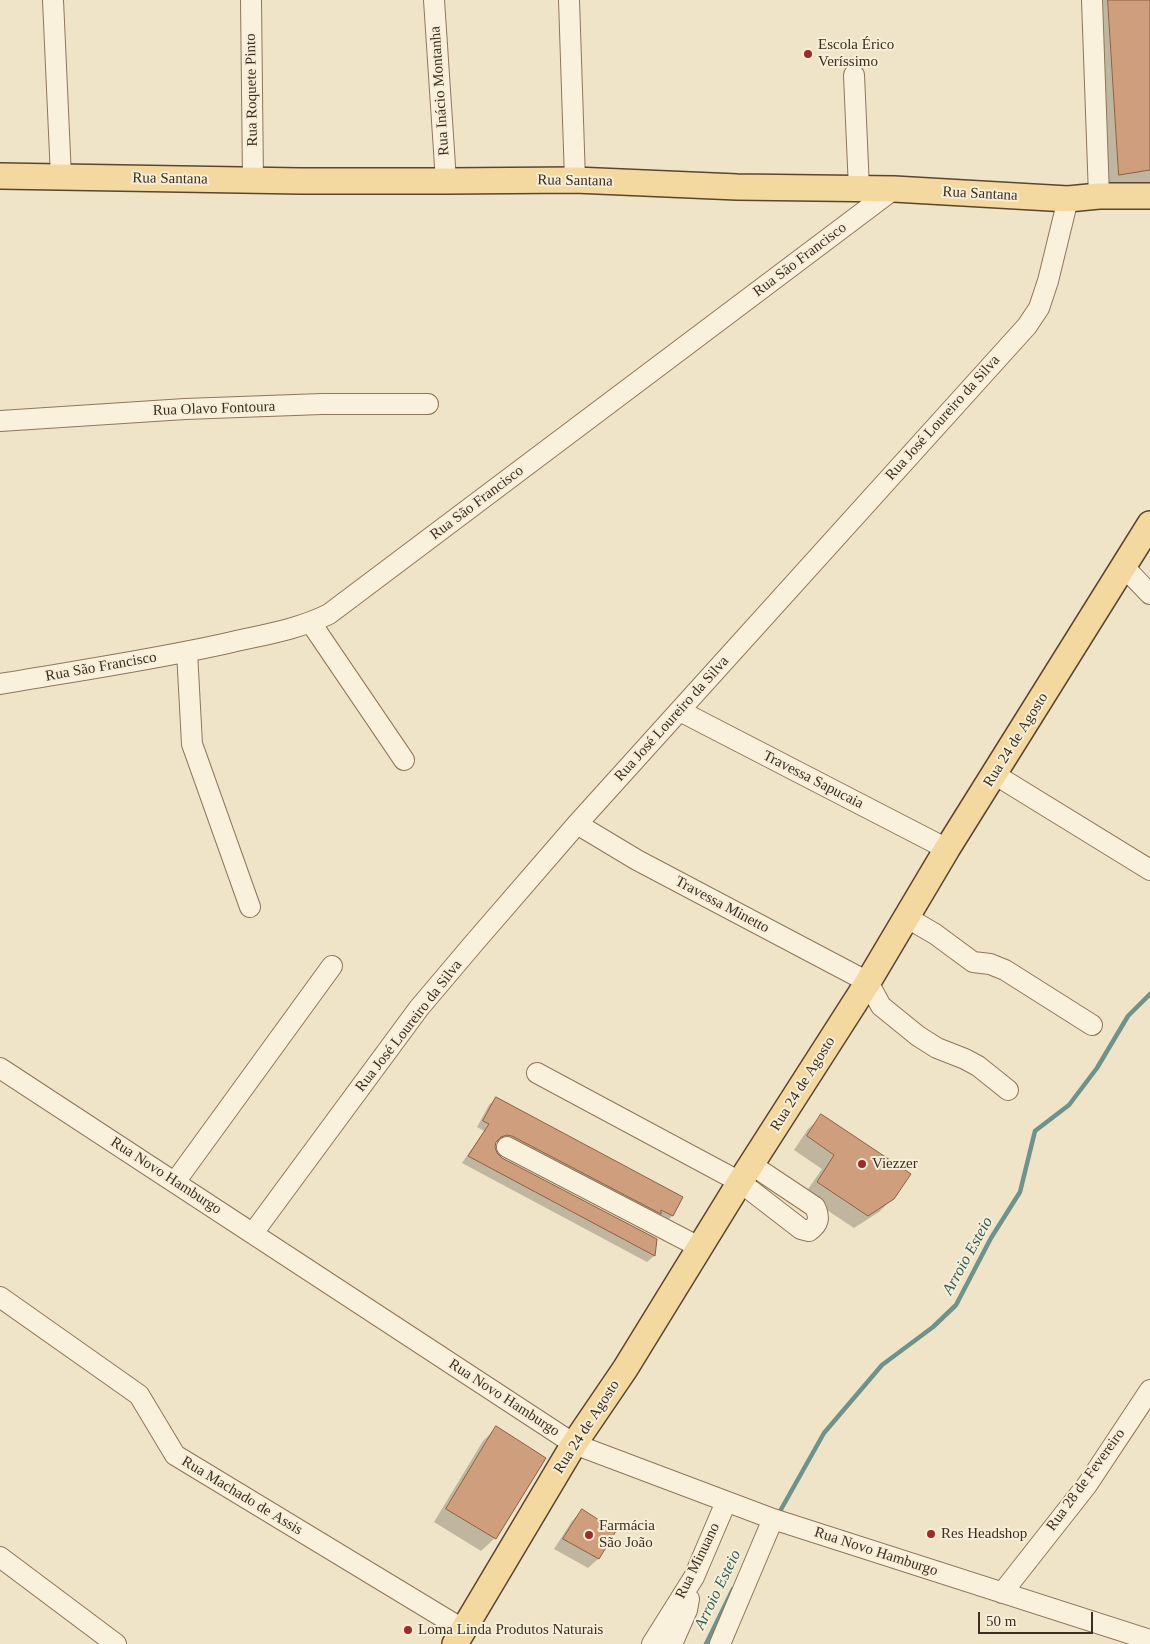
<!DOCTYPE html>
<html>
<head>
<meta charset="utf-8">
<style>
  body { margin:0 }
  #map { position:relative; width:1150px; height:1644px; overflow:hidden; background:#f0e4c8; font-family:Georgia,serif }
  canvas { display:block }
  .scale { position:absolute; left:978px; top:1612px; width:115px; height:22px; box-sizing:border-box; border:2px solid #3d2e20; border-top:0; padding-left:6px; font-size:15px; line-height:18px; white-space:nowrap; color:#3d2e20; -webkit-text-stroke:4px #f7eed8; paint-order:stroke }
</style>
</head>
<body>
<div id="map">
<canvas width="1150" height="1644"></canvas>
<div class="scale">50 m</div>
</div>
<script>
const c = document.querySelector('canvas').getContext('2d');
c.lineJoin = 'round';
function paint(path, color) { c.fillStyle = color; c.fill(path, 'evenodd'); }
function trace(path, color, width, dash) { c.strokeStyle = color; c.lineWidth = width; c.lineCap = dash ? 'butt' : 'round'; c.setLineDash(dash || []); c.stroke(path); }
function drawText(font, color, halo, rows, align = 'center') {
  c.font = font + ' Georgia,serif'; c.lineWidth = 4; c.setLineDash([]); c.textBaseline = 'middle'; c.strokeStyle = halo; c.fillStyle = color; for (const [text, x, y, turn = 0] of rows) {
    c.save(); c.translate(x, y); c.rotate((+turn || 0) * Math.PI / 180); c.textAlign = isNaN(turn) ? turn : align; if (halo) c.strokeText(text, 0, 0); c.fillText(text, 0, 0); c.restore();
  }
}
paint(new Path2D(`
  M1088,0H1150V186L1099,194Z
  M496,1098L681,1197L672,1216L666,1222L506,1142H495L494,1148L496,1154L501,1159L656,1239L654,1256L647,1262L462,1163L484,1131L477,1127L489,1105Z
  M822,1116L893,1198L879,1212L854,1228L804,1195L822,1169L794,1150L808,1129Z
  M497,1427L495,1538L481,1551L434,1522L483,1441Z
  M582,1511L598,1559L588,1568L554,1549L572,1521Z`), '#0003');
trace(new Path2D(`
  M779,1513L824,1433L882,1365L933,1327L956,1305L991,1238L1020,1192L1035,1131L1069,1105L1097,1068L1128,1016L1150,994
  M706,1644L733,1589`), '#6f938a', 4.5);
const building = new Path2D(`
  M1108,0H1150V170L1119,175Z
  M496,1097L683,1197L673,1216L661,1210V1214L512,1136L507,1135L501,1137L496,1142L495,1147L497,1153L502,1158L657,1239L655,1256L468,1156L489,1124L483,1121Z
  M821,1114L911,1174L894,1199L868,1216L817,1182L834,1155L807,1136Z
  M496,1426L546,1458L496,1539L446,1509Z
  M582,1509L616,1531L599,1559L563,1539Z`);
paint(building, '#cf9f7d');
trace(building, '#8d5f41', 1);
const minor = new Path2D(`
  M53,0L61,177
  M251,0L253,180
  M434,0L446,181
  M569,0L575,180
  M1092,0L1099,196
  M854,75L859,189
  M0,421L185,409L322,404H428
  M1123,566L1150,594
  M311,623L404,760
  M187,652L192,744L250,907
  M0,684C76,671 152,660 228,643C262,635 297,630 329,614L894,189
  M680,711L947,849
  M994,774L1150,870
  M577,824L637,860L868,982L881,1006L918,1036L937,1048L965,1059L978,1066L1008,1090
  M906,917L935,934L973,962L990,964L1005,970L1092,1025
  M0,1068L574,1444L773,1519L1150,1640
  M537,1073L740,1182L801,1229L809,1231C819,1224 820,1218 815,1207L752,1165
  M507,1147L701,1248
  M175,1182L332,966
  M253,1233L419,1008L474,943L577,824L1027,326L1039,308L1048,281L1068,199
  M0,1297L139,1395L175,1455L464,1630
  M0,1557L116,1644
  M1002,1593L1087,1485L1150,1390
  M652,1644L694,1577L726,1502
  M672,1644L687,1610L689,1599
  M720,1644L773,1519`);
const major = new Path2D(`
  M0,176L301,181H446L575,180L737,187L894,189L1068,199L1099,196H1150
  M455,1644L574,1444L625,1369L740,1182L868,982L947,849L1150,524`);
trace(minor, '#8d765c', 22);
trace(major, '#5b4430', 28);
trace(minor, '#faf1dc', 20);
trace(major, '#f3d9a0', 25);
for (const [x, y, r, color] of [
  [808,54,5,"#9e2a2b"],
  [862,1164,5,"#9e2a2b"],
  [931,1534,5,"#9e2a2b"],
  [589,1535,5,"#9e2a2b"],
  [408,1630,5,"#9e2a2b"]
]) { const dot = new Path2D(); dot.arc(x, y, r, 0, 2 * Math.PI); c.fillStyle = color; c.fill(dot); trace(dot, '#f7eed8', 2); }
drawText('15px', '#3d2e20', '#f7eed8', [
  ["Escola Érico",818,45],
  ["Veríssimo",818,62],
  ["Viezzer",872,1164],
  ["Farmácia",599,1526],
  ["São João",599,1543],
  ["Res Headshop",941,1534],
  ["Loma Linda Produtos Naturais",418,1630]
], 'left');
drawText('15px', '#3d2e20', '#f7eed8', [
  ["Rua Roquete Pinto",252,90,-91],
  ["Rua Inácio Montanha",440,91,-94],
  ["Rua Santana",170,179,1],
  ["Rua Santana",575,181,1],
  ["Rua Santana",980,194,3],
  ["Rua São Francisco",800,260,-37],
  ["Rua Olavo Fontoura",214,409,-2],
  ["Rua José Loureiro da Silva",943,418,-48],
  ["Rua São Francisco",477,503,-37],
  ["Rua São Francisco",101,667,-10],
  ["Rua José Loureiro da Silva",672,719,-48],
  ["Rua 24 de Agosto",1016,740,-58],
  ["Travessa Sapucaia",813,780,27],
  ["Travessa Minetto",722,905,28],
  ["Rua José Loureiro da Silva",409,1026,-52],
  ["Rua 24 de Agosto",803,1084,-58],
  ["Rua Novo Hamburgo",166,1176,33],
  ["Rua Novo Hamburgo",504,1398,33],
  ["Rua 24 de Agosto",587,1427,-57],
  ["Rua 28 de Fevereiro",1086,1480,-54],
  ["Rua Machado de Assis",242,1496,31],
  ["Rua Novo Hamburgo",876,1552,18],
  ["Rua Minuano",698,1561,-64]
]);
drawText('italic 16px', '#2f5d5a', '#f7eed8', [
  ["Arroio Esteio",968,1256,-61],
  ["Arroio Esteio",718,1590,-64]
]);
</script>
</body>
</html>
